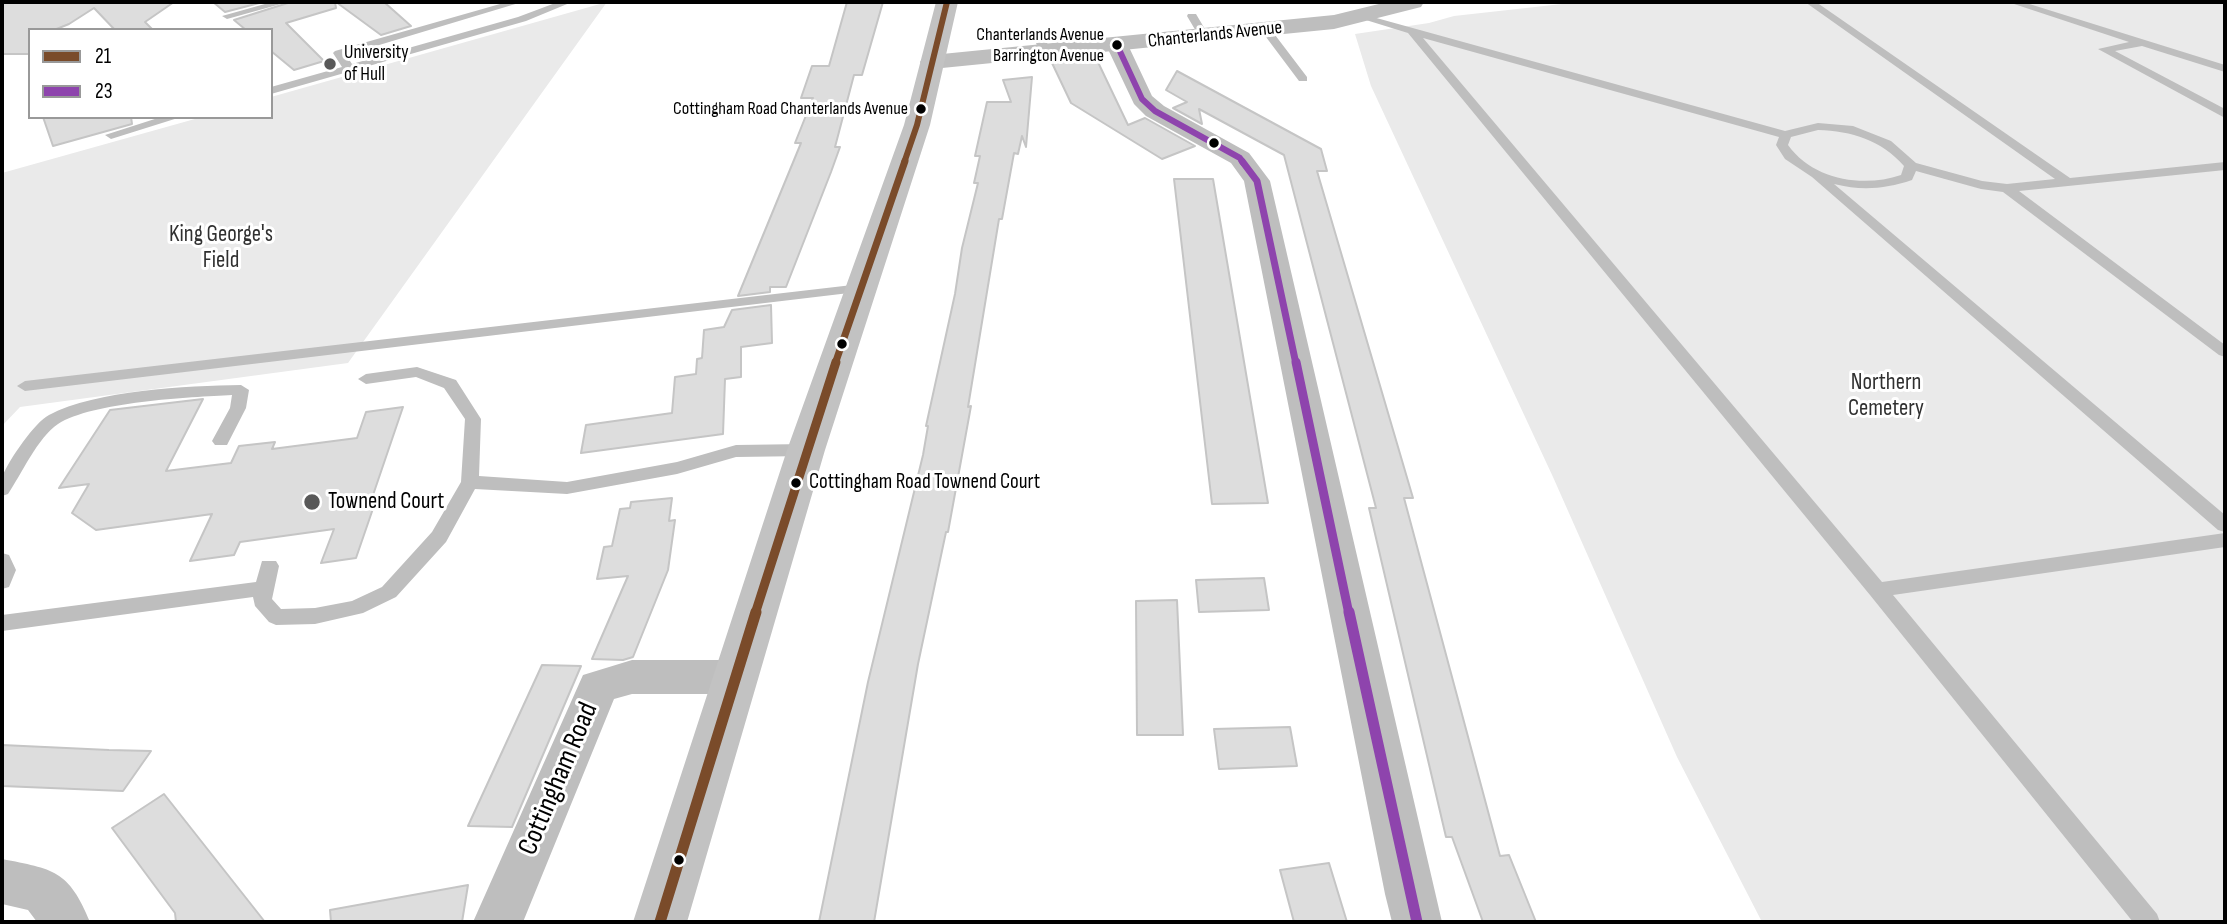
<!DOCTYPE html>
<html>
<head>
<meta charset="utf-8">
<style>
  body { margin:0 }
  #map { position:relative; width:2227px; height:924px; overflow:hidden; background:#fff; font-family:"Sofia Sans Condensed",sans-serif }
  canvas { display:block }
  .frame { position:absolute; inset:0; border:4px solid #000; pointer-events:none }
  .legend { position:absolute; left:28px; top:28px; width:245px; height:91px; box-sizing:border-box; background:#fff; border:2px solid #999; margin:0; padding:9px 12px; list-style:none; font-size:21px; color:#000 }
  .legend li { display:flex; align-items:center; gap:14px; height:35px }
  .legend b { width:35px; border:2px solid #999 }
</style>
</head>
<body>
<div id="map">
<canvas width="2227" height="924"></canvas>
<div class="frame"></div>
<ul class="legend">
<li><b style="height:9px;background:#7a4b2a"></b>21</li>
<li><b style="height:9px;background:#8e44ad"></b>23</li>
</ul>
</div>
<script>
const c = document.querySelector('canvas').getContext('2d');
c.lineJoin = 'round';
function paint(path, color) { c.fillStyle = color; c.fill(path, 'evenodd'); }
function trace(path, color, width, dash) { c.strokeStyle = color; c.lineWidth = width; c.lineCap = dash ? 'butt' : 'round'; c.setLineDash(dash || []); c.stroke(path); }
function drawText(font, color, halo, rows, align = 'center') {
  c.font = font + ' "Sofia Sans Condensed",sans-serif'; c.lineWidth = 6; c.setLineDash([]); c.textBaseline = 'middle'; c.strokeStyle = halo; c.fillStyle = color; for (const [text, x, y, turn = 0] of rows) {
    c.save(); c.translate(x, y); c.rotate((+turn || 0) * Math.PI / 180); c.textAlign = isNaN(turn) ? turn : align; if (halo) c.strokeText(text, 0, 0); c.fillText(text, 0, 0); c.restore();
  }
}
paint(new Path2D(`
  M607,2L348,363L20,407L2,426V173L202,117H271V97Z
  M1580,2H2225V922H1762L1677,757L1553,477L1371,86L1355,34L1429,23L1454,16Z`), '#eaeaea');
const building = new Path2D(`
  M2,2H174L145,22L153,30H115L94,8L69,24L54,30H30V54H2Z
  M213,2H263L225,12Z
  M291,2H335L336,8L286,23L324,61L294,70L271,51V30H246L234,20Z
  M336,2H384L411,26L381,35Z
  M847,2H883L862,75H854L835,147H840L831,172L786,287H770V292L738,296L801,143H795L813,98H801L812,66H829Z
  M1096,58L1128,125L1145,118L1195,146L1162,159L1071,103L1052,63Z
  M1177,71L1321,149L1327,171H1317L1413,498H1404L1500,856L1509,855L1536,922H1483L1452,837H1446L1369,508H1376L1284,155L1199,109L1202,124L1173,108L1187,102L1166,90Z
  M1032,77L1026,147L1022,136L1018,154L1014,153L1002,219H999L968,407L971,406L948,532H946L918,664L874,922H819L868,682L923,455L928,426H926L955,294L962,248L978,183H974L980,156H975L987,102H1011L1003,80Z
  M43,117H131L132,124L53,146Z
  M1174,179H1213L1268,503L1212,504Z
  M771,305L772,343L741,347V377L725,379L723,434L581,453L586,425L672,413L675,377L696,374L697,359L702,358L704,330L724,327L732,310Z
  M203,399L166,471L231,463L239,446L275,442L272,449L357,438L366,412L403,407L372,498L377,497L356,558L321,563L334,529L240,542L234,555L190,561L212,514L96,530L72,513L89,484L59,488L110,410Z
  M672,498L669,521L675,520L668,570L633,657L623,660L592,659L628,576L597,579L604,547L612,546L620,509L630,508L631,502Z
  M1264,578L1269,610L1199,612L1196,580Z
  M1177,600L1183,735H1137L1136,601Z
  M542,665L581,666L512,827L468,826Z
  M1290,727L1297,766L1219,769L1214,729Z
  M2,745L109,750L151,751L123,791L2,786Z
  M164,794L205,846L265,922H176L175,913L112,828Z
  M1329,863L1347,922H1294L1280,870Z
  M468,885L462,922H331L330,910Z`);
paint(building, '#ddd');
trace(building, '#c5c5c5', 2);
paint(new Path2D(`
  M272,2H288L227,19L222,16Z
  M507,2H522L346,55L352,64L518,17L558,2H572L526,21L271,94V87L342,67L333,53L335,51Z
  M1805,2H1816L2070,178L2225,162V170L2019,191L2225,345V357L2219,355L2003,192L1981,189L1916,171L1912,180C1885,189 1862,191 1834,184L2225,515V532L2218,530L1812,177L1785,159L1776,145L1779,137L1423,38L1882,582L2225,533V547L1893,595L2157,914L2160,922H2133L1870,595L1408,33L1353,16L1362,14L1785,131L1818,123L1853,126L1891,141L1916,163L1982,181L2007,184L2055,179ZM1818,130C1852,131 1881,140 1904,166L1901,175C1863,188 1813,180 1788,145L1791,137Z
  M2008,2H2023L2225,65V72L2142,46L2115,51L2225,109V118L2098,49L2129,42Z
  M1188,14H1196L1209,36L1208,38H1200L1187,16Z
  M1261,27H1269L1307,77V81H1299L1260,29Z
  M1037,29L1042,32L1051,51L1049,53L1039,51L1032,32Z
  M161,117H181L111,139L105,135Z
  M861,284L866,285L868,288L866,291L25,391L17,386L25,381Z
  M417,367L456,380L481,419L479,476L567,482L677,462L736,445L806,444L815,450L806,456L736,457L677,474L567,494L475,489L446,542L396,597L363,613L315,624L276,625L269,622L255,606L253,597L2,631V615L256,582L262,561H276L279,566L272,599L281,609L315,608L352,601L382,587L432,532L461,482L465,419L444,388L416,377L366,384L358,379L366,374Z
  M241,385L249,390L246,408L227,445H215L212,441L230,408L232,395C190,397 92,402 58,424C38,437 21,475 8,494L2,496C2,490 0,481 3,475C9,460 35,422 49,415C96,390 187,386 241,385Z
  M2,553L9,555L16,570L9,587L2,589Z`), '#bebebe');
paint(new Path2D(`
  M1117,38L1125,40L1128,45L1152,96L1164,106L1249,153L1270,181L1442,922H1392L1385,894L1244,181L1231,163L1146,116L1134,104L1106,45L1109,40Z
  M632,660H735L750,665L756,677L750,689L735,694H632L614,699L523,922H473L583,675Z
  M2,859C53,869 69,870 90,922H37L28,910L2,904Z`), '#bebebe');
paint(new Path2D(`
  M1387,2H1424L1421,7L1334,29L932,69L923,67L920,62L923,57L932,55L1334,15Z`), '#bebebe');
paint(new Path2D(`
  M936,2H958L930,125L825,450L687,922H633L787,450L904,125Z`), '#c2c2c2');
trace(new Path2D(`
  M904,163L917,125L947,2`), '#7a4b2a', 6);
trace(new Path2D(`
  M835,364L905,161`), '#7a4b2a', 7);
trace(new Path2D(`
  M755,614L836,362`), '#7a4b2a', 9);
trace(new Path2D(`
  M660,922L756,612`), '#7a4b2a', 11);
trace(new Path2D(`
  M1117,45L1142,99L1155,111L1240,158L1243,163`), '#8e44ad', 6);
trace(new Path2D(`
  M1242,161L1257,181L1296,364`), '#8e44ad', 7);
trace(new Path2D(`
  M1296,362L1349,614`), '#8e44ad', 9);
trace(new Path2D(`
  M1349,612L1417,922`), '#8e44ad', 11);
for (const [x, y, r, color] of [
  [1117,45,6,"#000"],
  [330,64,7,"#595959"],
  [921,109,6,"#000"],
  [1214,143,6,"#000"],
  [842,344,6,"#000"],
  [796,483,6,"#000"],
  [312,502,9,"#595959"],
  [679,860,6,"#000"]
]) { const dot = new Path2D(); dot.arc(x, y, r, 0, 2 * Math.PI); c.fillStyle = color; c.fill(dot); trace(dot, '#fff', 2.5); }
drawText('18px', '#000', '#fff', [
  ["Chanterlands Avenue",1104,35],
  ["Barrington Avenue",1104,56],
  ["Cottingham Road Chanterlands Avenue",908,109]
], 'right');
drawText('19px', '#000', '#fff', [
  ["Chanterlands Avenue",1215,35,-6]
]);
drawText('19px', '#000', '#fff', [
  ["University",344,53],
  ["of Hull",344,75]
], 'left');
drawText('21px', '#000', '#fff', [
  ["Cottingham Road Townend Court",809,483]
], 'left');
drawText('23px', '#303030', '#fff', [
  ["King George's",221,235],
  ["Field",221,261],
  ["Northern",1886,383],
  ["Cemetery",1886,409]
]);
drawText('23px', '#000', '#fff', [
  ["Townend Court",328,502]
], 'left');
drawText('28px', '#000', '#fff', [
  ["Cottingham Road",559,779,-67]
]);
</script>
</body>
</html>
